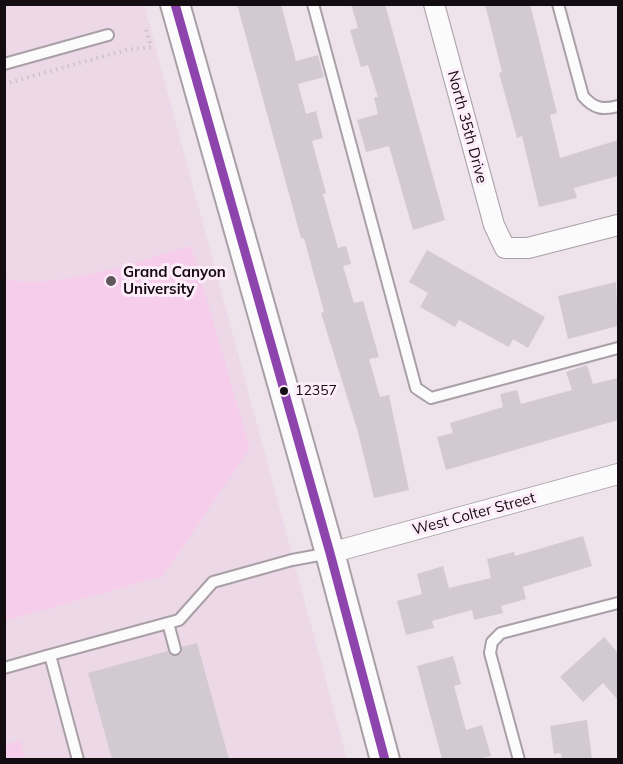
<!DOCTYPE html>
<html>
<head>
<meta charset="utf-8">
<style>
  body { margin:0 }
  #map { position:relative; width:623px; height:764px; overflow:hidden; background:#eee2eb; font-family:Mulish,sans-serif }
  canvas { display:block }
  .frame { position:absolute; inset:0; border:6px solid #130c11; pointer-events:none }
</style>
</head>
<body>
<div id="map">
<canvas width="623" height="764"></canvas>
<div class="frame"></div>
</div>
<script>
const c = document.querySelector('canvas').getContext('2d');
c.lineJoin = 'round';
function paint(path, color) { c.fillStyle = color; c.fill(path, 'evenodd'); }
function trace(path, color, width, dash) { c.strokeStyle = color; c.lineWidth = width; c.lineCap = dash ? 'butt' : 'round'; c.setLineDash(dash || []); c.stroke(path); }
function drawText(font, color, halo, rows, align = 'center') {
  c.font = font + ' Mulish,sans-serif'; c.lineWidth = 6; c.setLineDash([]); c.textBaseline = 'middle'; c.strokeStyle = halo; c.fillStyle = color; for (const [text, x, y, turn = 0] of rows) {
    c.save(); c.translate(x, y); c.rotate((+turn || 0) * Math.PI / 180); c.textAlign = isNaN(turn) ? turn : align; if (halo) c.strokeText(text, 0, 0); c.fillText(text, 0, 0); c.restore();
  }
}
paint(new Path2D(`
  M4,5H144L347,759H5Z`), '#ecd8e7');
paint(new Path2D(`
  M191,246L250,448L163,576L5,621V279C54,291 142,260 191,246Z
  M20,740L26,759H5V745Z`), '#f6ceec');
paint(new Path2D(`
  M237,4H281L296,61L318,55L324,77L298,84L306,114L316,111L323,138L312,141L326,193L323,194L338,248L346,246L351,264L343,266L354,303L363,301L379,357L369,359L380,397L389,395L409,490L374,498L358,432L321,313L324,312L304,238H301Z
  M351,4H385L445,220L413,230L389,146L366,152L357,120L378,114L374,98L378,97L368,65L361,67L350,30L358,28Z
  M485,4H530L557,113L550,115L560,158L618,140V176L574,188L577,198L539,207L522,136L517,138L499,73L502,72Z
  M427,250L545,317L528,348L513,339L509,347L459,320L455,327L420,307L428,293L409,282Z
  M616,282L618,326L568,339L558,296Z
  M587,365L593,384L618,378V420L446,470L437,437L453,433L450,423L503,407L500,394L517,390L521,404L572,390L566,372Z
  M583,536L592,566L523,587L526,599L501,606L503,613L474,620L472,610L432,621L434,628L406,635L397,601L422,594L417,574L443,566L449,588L491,578L487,559L514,552L515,556Z
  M604,637L618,653V700L603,683L583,702L560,677Z
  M197,643L229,759H112L88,673L168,651L176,656L181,654L182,647Z
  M453,656L461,684L454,686L466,730L482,725L491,756L478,759H442L417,666Z
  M587,720L592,759H562L561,753L554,754L550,726Z`), '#d3cad1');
const lane = new Path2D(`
  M313,4L416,388L431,398L618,348
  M558,4L583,96C594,109 603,110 618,106
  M4,64L108,35
  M168,623L175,649
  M4,668L50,655
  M78,760L50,655L179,620L213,582L292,560L330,553
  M519,760L490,653L492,642L501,633L618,603`);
const street = new Path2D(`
  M434,4L494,225L505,248H528L618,225
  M330,553L618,474`);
const secondary = new Path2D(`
  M175,4L330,553L385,760`);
trace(lane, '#a99fa6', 14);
trace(street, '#a99fa6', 22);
trace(secondary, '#a99fa6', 32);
trace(new Path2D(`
  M4,84L126,50L151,47L145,26`), '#c9c4c7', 4, [1.5, 4.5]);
trace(lane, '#fcfbfc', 10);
trace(street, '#fcfbfc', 20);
trace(secondary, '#fcfbfc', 28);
trace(new Path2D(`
  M175,4L330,553L385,760`), '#8e44ad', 9);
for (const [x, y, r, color] of [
  [111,281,6,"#60575d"],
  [284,391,5,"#130c11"]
]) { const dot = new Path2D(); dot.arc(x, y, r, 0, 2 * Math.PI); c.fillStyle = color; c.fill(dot); trace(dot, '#fdecf9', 2); }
drawText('14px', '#130c11', '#fdecf9', [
  ["12357",295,391]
], 'left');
drawText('15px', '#130c11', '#fdecf9', [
  ["North 35th Drive",467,127,75],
  ["West Colter Street",474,514,-15]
]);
drawText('bold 15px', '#130c11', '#fdecf9', [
  ["Grand Canyon",123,272],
  ["University",123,289]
], 'left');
</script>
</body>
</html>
